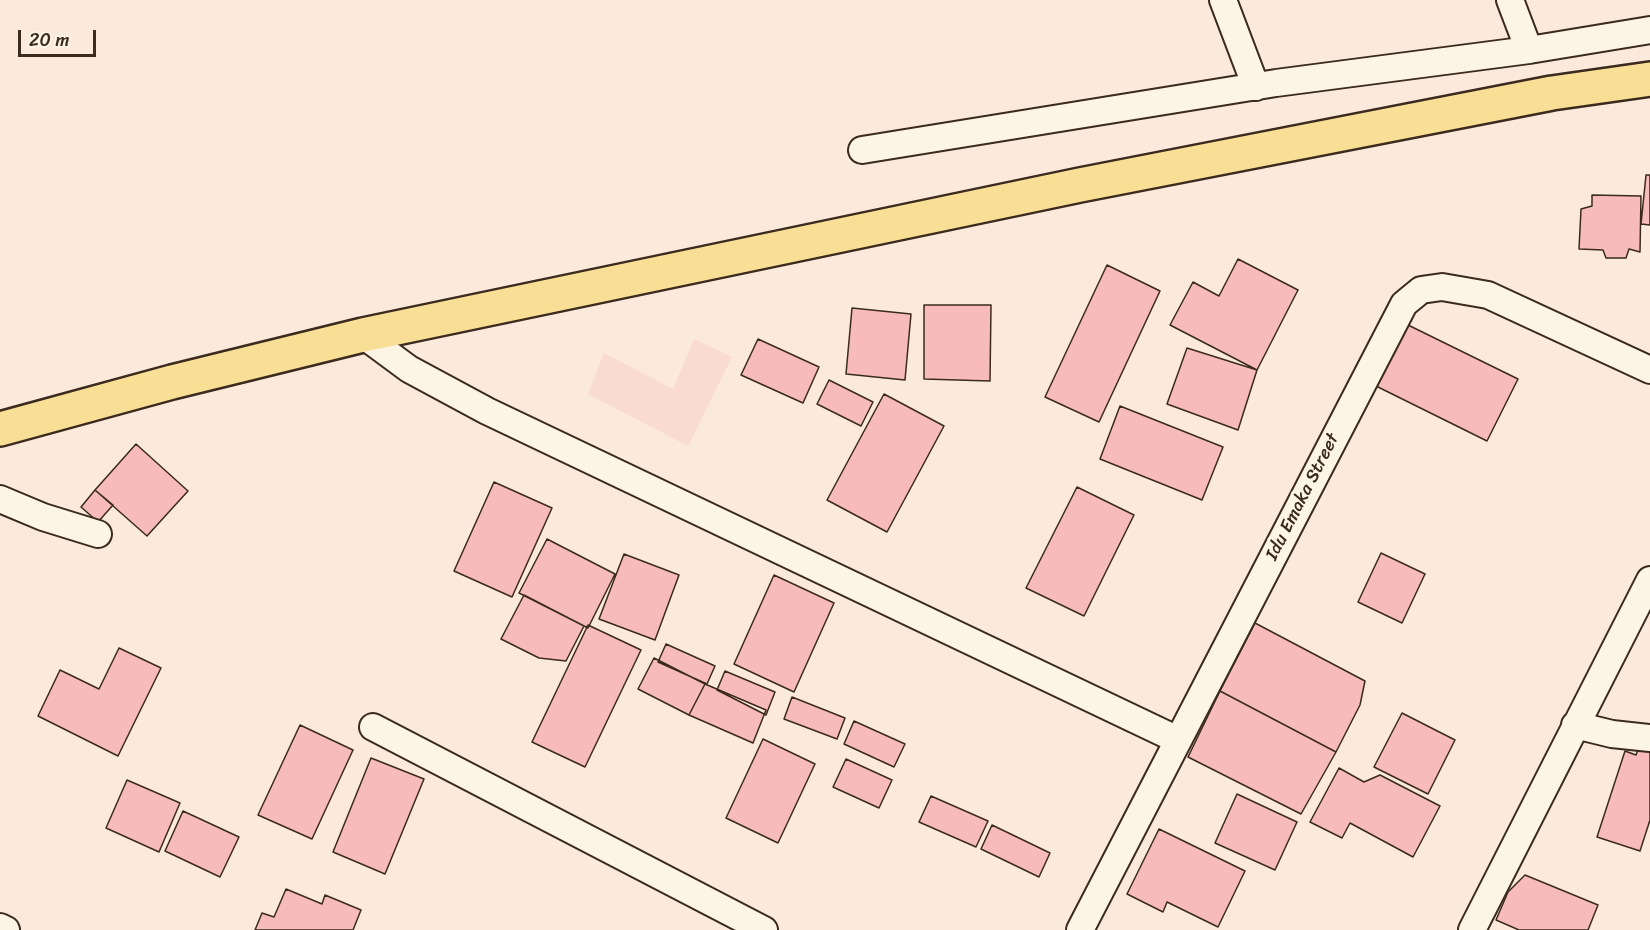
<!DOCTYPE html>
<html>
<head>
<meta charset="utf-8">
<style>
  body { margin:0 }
  #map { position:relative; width:1650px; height:930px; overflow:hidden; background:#fbe9dc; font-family:Sriracha,sans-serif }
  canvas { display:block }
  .scale { position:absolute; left:18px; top:30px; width:78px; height:27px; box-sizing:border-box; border:3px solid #3b2a1e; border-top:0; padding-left:8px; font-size:18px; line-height:21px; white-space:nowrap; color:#3b2a1e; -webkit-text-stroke:4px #fcf5e5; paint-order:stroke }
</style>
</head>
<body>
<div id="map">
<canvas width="1650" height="930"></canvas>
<div class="scale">20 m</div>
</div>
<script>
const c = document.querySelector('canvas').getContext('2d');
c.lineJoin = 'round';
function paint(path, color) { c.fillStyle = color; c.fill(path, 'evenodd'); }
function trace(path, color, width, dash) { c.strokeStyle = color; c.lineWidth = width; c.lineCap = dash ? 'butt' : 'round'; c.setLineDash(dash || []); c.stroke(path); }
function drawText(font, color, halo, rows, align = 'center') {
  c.font = font + ' Sriracha,sans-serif'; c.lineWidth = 6; c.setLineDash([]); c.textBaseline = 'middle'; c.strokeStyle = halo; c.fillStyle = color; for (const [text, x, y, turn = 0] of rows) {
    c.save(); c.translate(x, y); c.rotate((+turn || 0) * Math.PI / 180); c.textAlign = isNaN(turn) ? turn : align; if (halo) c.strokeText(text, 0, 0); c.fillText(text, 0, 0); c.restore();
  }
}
paint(new Path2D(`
  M694,339L732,357L688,446L588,394L604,353L673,389Z`), '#fadbd2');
const building = new Path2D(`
  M1646,175H1650V225L1641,224Z
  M1592,195L1641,196L1640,252L1629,249L1626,258H1606L1603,250L1579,249L1581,209L1592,206Z
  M1238,259L1298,290L1257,370L1170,325L1193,282L1219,296Z
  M1107,265L1160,291L1099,422L1045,397Z
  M924,305H991L990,381L924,379Z
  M852,308L911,314L905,380L846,374Z
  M1406,324L1518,379L1487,441L1376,386Z
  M758,339L819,367L803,403L741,375Z
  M1187,348L1257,370L1238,430L1167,404Z
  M829,380L873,402L861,426L817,404Z
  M884,394L944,426L887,532L827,500Z
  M1120,406L1223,447L1202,500L1100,459Z
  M136,444L188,491L147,536L95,490Z
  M494,482L552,508L512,597L454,571Z
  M1077,487L1134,515L1084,616L1026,588Z
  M95,490L113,505L98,522L81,507Z
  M547,539L615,574L588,628L519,593Z
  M1381,553L1425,574L1402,623L1358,602Z
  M624,554L679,575L655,640L599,619Z
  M774,575L834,603L794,692L734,664Z
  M524,595L584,626L566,661L539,658L501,639Z
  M1255,623L1365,681L1360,705L1336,752L1220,691Z
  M588,625L641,650L585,767L532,742Z
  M666,644L715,666L707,684L658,662Z
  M119,648L161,668L118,756L38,716L60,670L99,689Z
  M654,658L705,684L689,715L638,689Z
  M725,671L775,692L766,715L717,690Z
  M705,684L766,710L753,743L689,715Z
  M1220,691L1336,752L1301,814L1188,757Z
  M792,697L845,718L837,739L784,719Z
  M1402,713L1455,740L1428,794L1374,767Z
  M854,721L905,744L894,767L844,744Z
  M300,725L353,750L312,839L258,815Z
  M763,739L815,764L778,843L726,818Z
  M1639,747L1650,751V820L1640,851L1597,837L1625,751L1636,755Z
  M371,758L424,779L385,874L333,852Z
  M846,759L892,780L879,808L833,787Z
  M1339,768L1364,782L1380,775L1440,806L1413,857L1350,823L1342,838L1310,822Z
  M127,780L180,803L159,852L106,828Z
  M1237,794L1297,822L1275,870L1215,843Z
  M931,796L988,821L976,847L919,822Z
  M183,811L239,837L220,877L165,851Z
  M992,825L1050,853L1039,877L981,849Z
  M1159,829L1245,871L1218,927L1167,902L1163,912L1127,894Z
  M1525,875L1598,905L1588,930H1519L1496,920L1508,892Z
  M286,889L322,904L325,895L361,910L353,930H255L262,913L274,917Z`);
paint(building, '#f7bbb9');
trace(building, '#3b2a1e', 1.5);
const minor = new Path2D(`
  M1223,0L1256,87
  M1510,0L1529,50
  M862,150L1276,83L1529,50L1650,30
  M363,335L409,369L487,411L1178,740
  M0,499L43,517L98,534
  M1575,725L1612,734L1650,738
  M373,727L764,930
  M0,927L6,930
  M1080,930L1404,304L1421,290L1442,287L1488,295L1650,370
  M1472,930L1650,580`);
const major = new Path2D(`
  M0,429L172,382L363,335L1080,185L1552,93L1650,79`);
trace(minor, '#3b2a1e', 30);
trace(major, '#3b2a1e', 38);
trace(minor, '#fcf5e5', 26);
trace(major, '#f9df96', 33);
drawText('18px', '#3b2a1e', '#fcf5e5', [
  ["Idu Emaka Street",1303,497,-63]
]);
</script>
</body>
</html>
